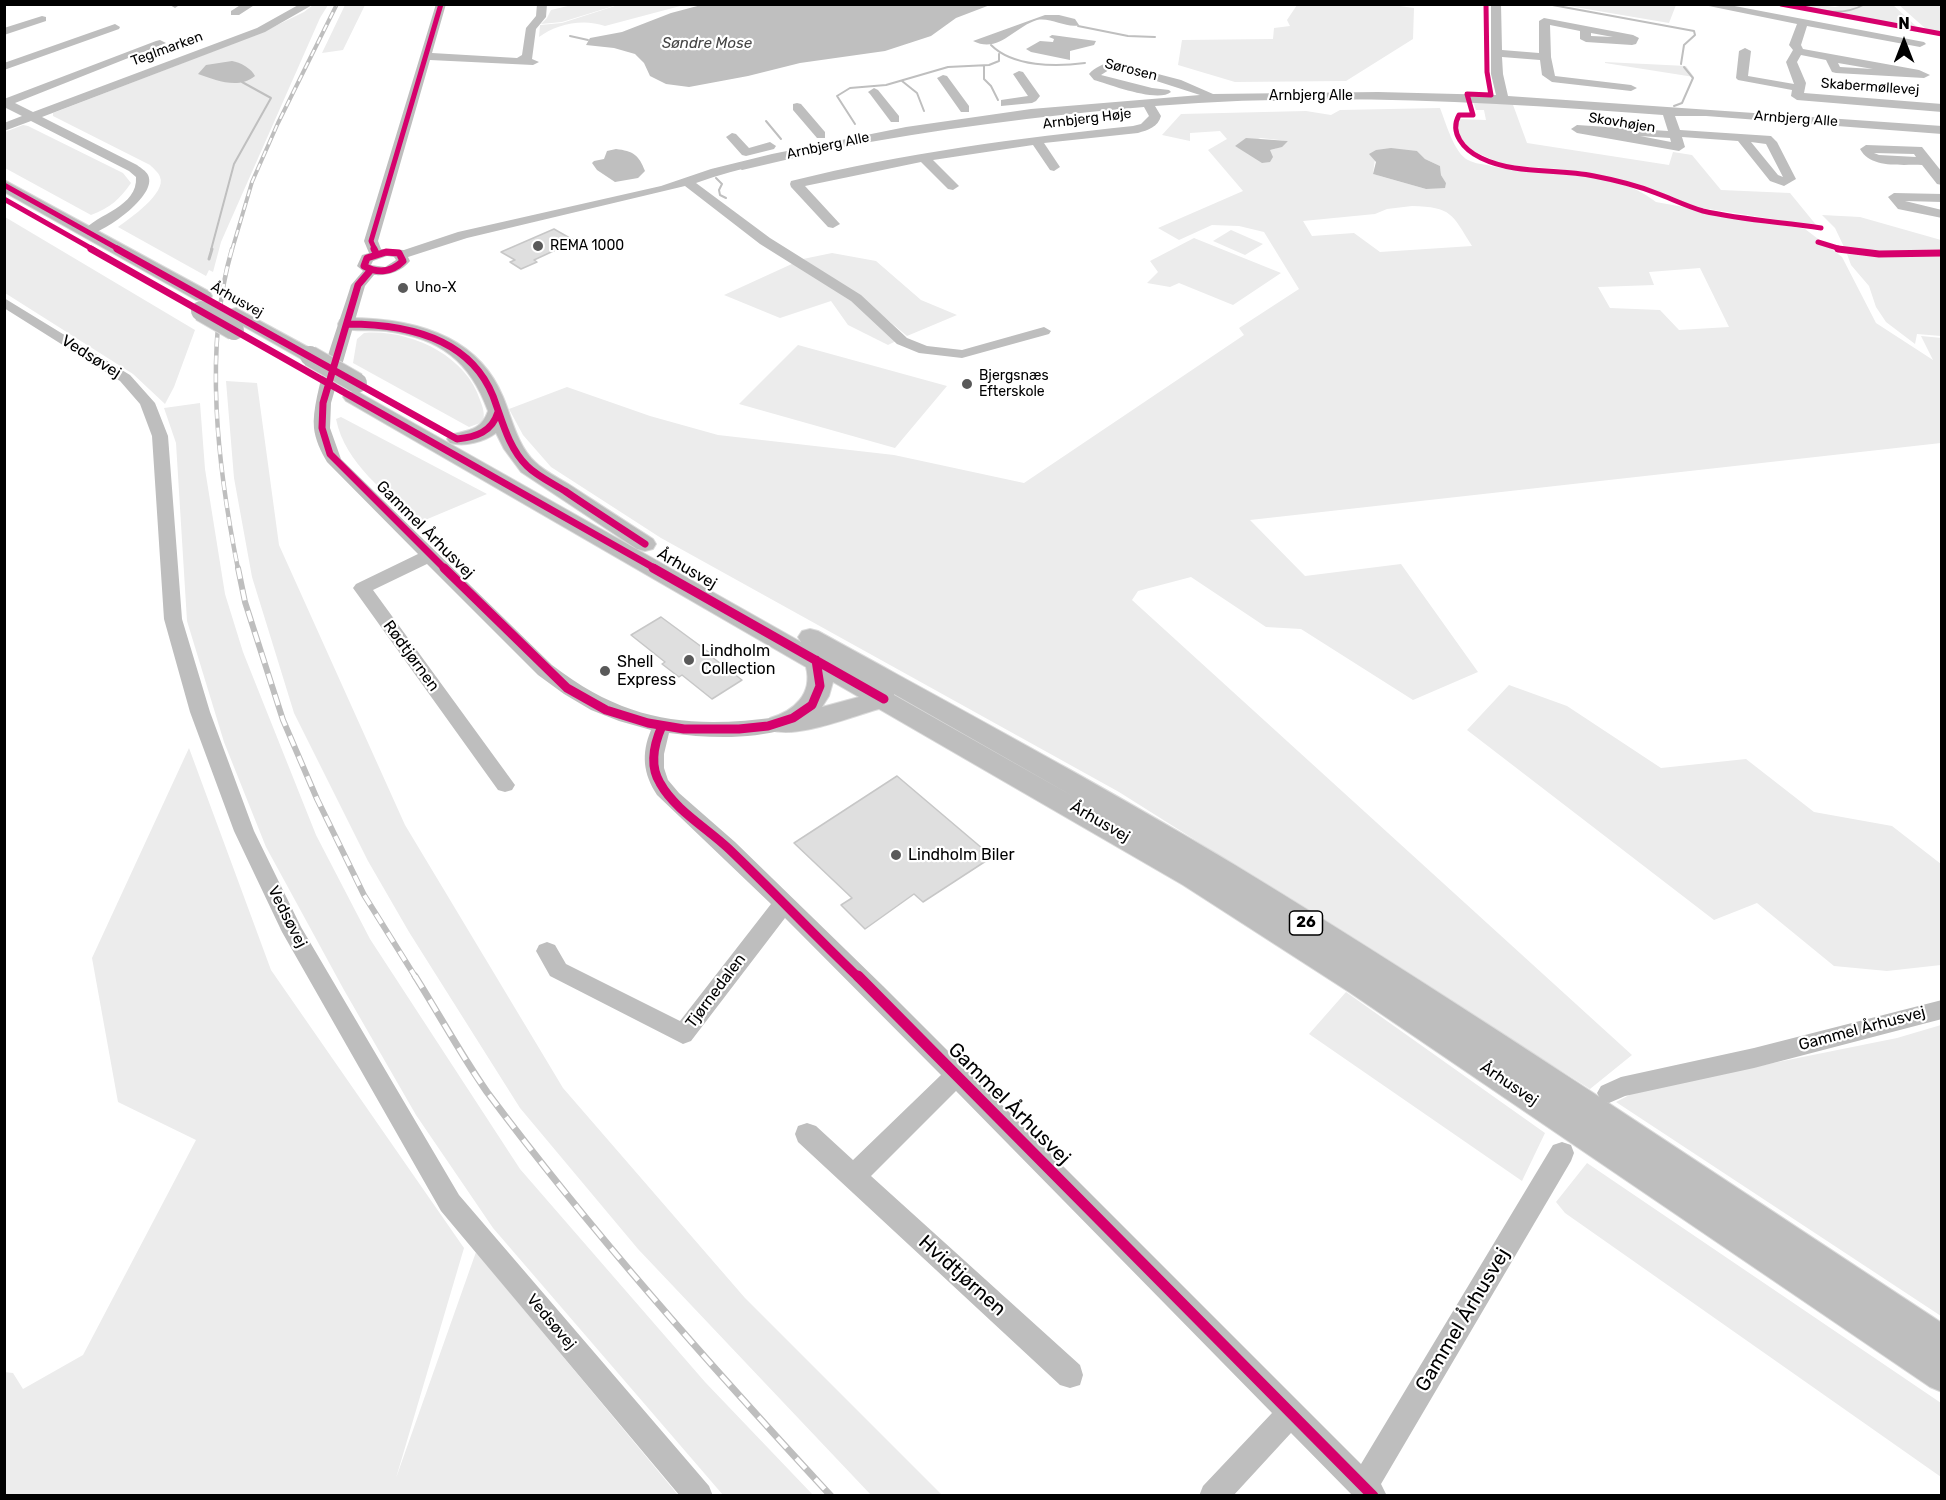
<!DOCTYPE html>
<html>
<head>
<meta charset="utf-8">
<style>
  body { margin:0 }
  #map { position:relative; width:1946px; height:1500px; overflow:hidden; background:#fff; font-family:Rubik,sans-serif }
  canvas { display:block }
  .frame { position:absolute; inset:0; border:6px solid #000; pointer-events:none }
  .north { position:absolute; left:1874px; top:12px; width:60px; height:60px; -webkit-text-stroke:4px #fff; paint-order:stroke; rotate:0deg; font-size:16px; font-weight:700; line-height:24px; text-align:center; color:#000 }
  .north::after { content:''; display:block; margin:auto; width:21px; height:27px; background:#000; clip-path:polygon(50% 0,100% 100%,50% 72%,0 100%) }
</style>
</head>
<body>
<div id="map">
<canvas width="1946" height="1500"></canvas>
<div class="frame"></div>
<div class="north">N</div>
</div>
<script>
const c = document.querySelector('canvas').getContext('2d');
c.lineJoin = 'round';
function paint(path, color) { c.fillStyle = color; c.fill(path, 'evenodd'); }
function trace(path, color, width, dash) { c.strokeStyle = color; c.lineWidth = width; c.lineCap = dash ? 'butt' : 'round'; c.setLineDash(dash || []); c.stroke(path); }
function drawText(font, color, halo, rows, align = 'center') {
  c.font = font + ' Rubik,sans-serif'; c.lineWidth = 4.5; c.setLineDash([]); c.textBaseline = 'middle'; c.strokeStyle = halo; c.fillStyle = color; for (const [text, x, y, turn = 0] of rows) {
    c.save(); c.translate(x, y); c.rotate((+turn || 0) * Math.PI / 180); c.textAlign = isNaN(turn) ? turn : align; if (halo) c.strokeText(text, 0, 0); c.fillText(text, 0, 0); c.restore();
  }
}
paint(new Path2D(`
  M621,4L684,5L605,26C583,18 556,24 539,37L540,25L562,23Z
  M1385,4L1414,8L1413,39L1346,81L1235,82L1178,65L1182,40L1273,39L1274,28L1290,26L1287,20L1297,5Z
  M313,5H328L320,18L221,242L213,272L209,270L206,276L118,227C129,219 167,193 160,177C159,173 153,168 150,165L53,116V113L263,32L304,12Z
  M345,5H365L343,50L322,53Z
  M572,5V4L617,5L562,22L541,24L547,18L551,10Z
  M1563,5H1676L1669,23Z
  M1786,5H1819L1835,7L1845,5H1893L1917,27Z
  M1899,5H1941V32L1926,29Z
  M1605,62L1686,66L1694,77L1605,63Z
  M1473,101L1512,102L1527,143L1669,165L1673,152L1692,155L1721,190L1790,193L1817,226L1702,208L1670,198L1649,188L1611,178L1560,169L1504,165L1471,150L1458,135V119L1486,120L1484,110H1476Z
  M1440,108C1446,123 1454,153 1468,160C1475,164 1484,164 1491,166C1545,178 1610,166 1656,202L1805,229L1842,257L1876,323L1933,360L1921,336L1942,338L1941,443L1250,520L1305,576L1401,564L1478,672L1413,700L1301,629L1266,627L1191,577L1138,591L1132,600L1632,1055L1590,1089L1119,792L661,538L551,467L523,435L509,409L567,387L650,416L718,435L894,455L1024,483L1244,335L1239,328L1299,289L1264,232L1239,226L1212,225L1179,240L1158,228L1243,191L1208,150L1227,139L1220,131L1190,133V141L1162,135L1181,114L1306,111L1331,115L1340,110ZM1261,138L1288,141C1275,153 1250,155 1235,146ZM1417,151L1425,159L1440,166L1441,175L1446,183L1426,189L1373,174L1375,159ZM1412,206C1452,207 1452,214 1472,246L1380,252L1354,233L1312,236L1303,221L1375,214L1387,209ZM1700,268L1729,327L1679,330L1660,310L1610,308L1598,287L1654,285L1649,272Z
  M23,125L28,126L123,173L131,183C120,199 110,208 91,215L5,168V132Z
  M1822,215L1860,217L1941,240V251L1864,252L1845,249L1835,228Z
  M5,217L195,330L174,387L165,404L133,374L5,293Z
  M1231,230L1263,244L1245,255L1213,241Z
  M1194,238L1281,273L1233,305L1179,283L1170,287L1147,283L1158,272L1150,261Z
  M832,253L876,261L921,300L957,315L907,336L859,296L803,259Z
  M1847,254L1876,257L1941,255V336L1917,334L1915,344L1886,322L1876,307L1869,286L1851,265Z
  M794,263L852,299L896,341L888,345L848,325L831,301L780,318L724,295Z
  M364,333C409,329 466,355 480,400C483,408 485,413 483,422L469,427L353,363L357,339Z
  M798,345L947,386L895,448L739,404Z
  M226,381L257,383L279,545L405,825L563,1088L745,1298L942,1495H871L638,1249L520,1108L409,932L368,861L294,713L252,577L234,478Z
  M200,403L205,469L225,594L243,652L316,835L370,939L520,1169L705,1382L813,1495H723L493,1228L416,1115L344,990L266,847L224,742L187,621L176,443L164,408Z
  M341,417L487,494L418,523C387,493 345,464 336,419Z
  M1509,685L1567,706L1661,768L1746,759L1814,812L1892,826L1941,864V965L1887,971L1834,966L1757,903L1714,920L1467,730Z
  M189,748L271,970L464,1248L396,1478L476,1252L678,1495H5L4,1372L13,1373L23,1389L83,1355L196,1140L118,1102L92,958Z
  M1346,992L1545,1133L1522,1181L1309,1034Z
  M1941,1025V1316L1616,1102L1639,1090L1897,1038Z
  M1587,1163L1941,1403V1477L1565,1213L1556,1202Z`), '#ececec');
paint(new Path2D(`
  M705,4H990V5L956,18L931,36L885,51L800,63L748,76L689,87L666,84L650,76L644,63L635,54L614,48L586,45L590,38L622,32L671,13Z
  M1045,15H1059L1075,19L1079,25C1068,29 1051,17 1037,20C1014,27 999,54 973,41Z
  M1052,35L1096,41L1094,45L1070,51V60L1031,52L1026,49L1040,41L1053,42L1054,39L1049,37Z
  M232,61C240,62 252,69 255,76C238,90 216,80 198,74L206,65Z
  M1246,138L1288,141L1282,147L1270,150L1273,157L1270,162L1262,163L1235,146Z
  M1391,148L1417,151L1425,159L1440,166L1441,175L1446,183L1445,188L1426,189L1373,174L1376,162L1369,154L1376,150Z
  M616,149C633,151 639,155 645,171L638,178L615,182L597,170L592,163L594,161L604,159L607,151Z`), '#bfbfbf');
trace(new Path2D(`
  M1547,4L1694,31L1695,35L1684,45L1681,64
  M1790,4C1815,10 1841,18 1865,4
  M1078,26L1128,36L1155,37
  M570,36L588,40
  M991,45C1013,67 1056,67 1085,63
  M984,66V79L991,86L998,100
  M902,81L917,93L924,111
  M1273,100L1316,99
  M1674,106L1682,103L1693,78L1684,67
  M766,121L781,139
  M855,124L837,96L850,88L886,85L948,67L989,65L999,61V54
  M742,169L802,155
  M716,178L722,184L719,190L720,195L726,198
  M211,250L234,164L271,98L242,82`), '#bfbfbf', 2);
trace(new Path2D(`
  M209,259L212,249`), '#bfbfbf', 3);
const building = new Path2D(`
  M554,229L575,241L534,260L537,262L521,269L510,262L515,260L501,252Z
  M661,617L714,656L712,657L742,680L712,699L682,675L679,677L662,664L665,662L631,635Z
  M897,776L983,849L980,851L989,859L923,902L914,894L865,929L841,905L852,898L794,843Z`);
paint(building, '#dfdfdf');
trace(building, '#c7c7c7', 1.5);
const major = new Path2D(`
  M4,180L210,292L212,296L210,300H196L4,192Z
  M236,308L317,352L320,356L317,360H303L229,318L227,314L229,310Z
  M347,318C409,318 477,333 503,397C512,418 517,445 535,462C545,472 561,479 573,487C599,504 626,522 653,539L656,544L653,549L645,551L637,549L521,472L504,449L496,433C484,442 465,447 450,443L447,439L450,435C468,430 481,431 488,411C470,361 440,338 386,331C371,329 355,332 340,328L338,324L340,320Z
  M353,391L360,393L801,642L798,637L802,631L810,629L818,631C958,708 1098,783 1235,865C1475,1011 1707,1169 1942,1323V1392L1930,1387L1349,992L1183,885L879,709C850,717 798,739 770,730L766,724L770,718C794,711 813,694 806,667L346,401L343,397L346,393ZM833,682L859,697L822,707L829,696ZM894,694L1076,798L894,695Z`);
trace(major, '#dbdbdb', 2);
paint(new Path2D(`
  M181,4L175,8L170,5V4Z
  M242,4H256L239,15H231V11Z
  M300,4H314L265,32L42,117L137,165C141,168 146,171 148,175C159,197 96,238 84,235L82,232C98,213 138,207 136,177L129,171L31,121L4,131V123L22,116L4,107V99L156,41L160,40L166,43L15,103L33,112L257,28Z
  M436,4H446L432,53L517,58L522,55L526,28L536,16L537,4H547L546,17L536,29L532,59L539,62L533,65L430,60L378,241L381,249L404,250L458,232L661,186L711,169L772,154L906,127L1031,109L1200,95L1119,69L1112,68L1101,75L1152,88L1169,90L1171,92C1158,103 1111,85 1094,80L1089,74C1095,67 1103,64 1112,62L1181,80L1213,94L1378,92L1496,95L1491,74V4H1501L1502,50L1539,53V21L1544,18L1633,35L1639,38L1636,44L1632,45L1586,42L1580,39V31L1550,25L1551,57L1555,76L1631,85L1637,88L1631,91L1552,82L1542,75L1540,60L1502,57L1503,74L1508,96L1942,126V134L1706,116H1675L1680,130L1771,136L1777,142L1796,179L1784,186L1770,181L1738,141L1682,137L1685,147L1679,151L1577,133L1571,129L1577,125L1668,131L1663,115C1494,102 1324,92 1155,106L1161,116C1158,127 1148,130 1138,133L1044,143L1060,167L1054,171L1050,170L1033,145L933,160L959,186L953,190L948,189L921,162L805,186L840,224L833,228L828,227L791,187L790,184L791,181C904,153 1018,138 1133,126L1141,124L1149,116L1144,107C1039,116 936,129 833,149C787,159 741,167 696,183L770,238L861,295L907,338L927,346L962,350L1044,327L1051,331L1049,334L962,358L919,353L897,344L851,301L760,244L685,186L467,238L408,257L410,261C401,272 388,276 374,275L365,286L331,403L330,428L341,459L552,665C626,722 688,729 779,717L786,719L789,724L786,729C749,740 706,738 669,733L664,754V768L668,780L679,793L735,842L883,986L1361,1464L1553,1145L1562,1142L1571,1145L1574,1153L1571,1161L1381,1484L1387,1496H1353L1291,1433L1233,1496H1199L1203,1486L1272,1413L956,1091L871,1176L1080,1365L1083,1375L1080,1385L1070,1388L1060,1385L798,1142L795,1134L798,1126L807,1123L816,1126L853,1160L941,1075L785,918L691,1041L683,1044L550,976L536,951L539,945L547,942L555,945L566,964L680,1021L771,904L657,795C643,774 641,754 651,730L619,721L591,710L564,694L538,675L427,564L373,590L515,785L512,790L505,792L498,790L353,588L356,584L418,554L327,462C321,452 315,439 314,428C311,395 341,319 351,285L363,271L357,266L362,255L369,253L364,241ZM1591,33L1613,37L1591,36ZM1640,136L1670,138L1671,142ZM1751,142L1766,144L1783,177L1778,175ZM387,256L394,257L396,260L385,267L371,265L373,261Z
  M1699,4H1724L1924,42L1926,44L1920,47L1807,26L1801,45L1803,49L1919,70L1930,75L1924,78L1836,73L1832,72L1826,60L1801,55L1797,62L1806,83L1804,93L1942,104V112L1797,100L1791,96L1792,90L1738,80L1736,78L1739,51L1745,48L1751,51L1748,76L1794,84L1786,62L1793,50L1789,45L1797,24ZM1838,63L1873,69L1840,67Z
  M42,16L46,17V21L4,35V28Z
  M115,24L120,27L119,29L4,70V63Z
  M1019,71L1023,72L1040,96L1036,101L1032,103L1001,106V100L1028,96L1013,74Z
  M943,75L947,76L969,106V112H961L937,78Z
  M874,88L878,90L899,116V122H891L870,94L868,92Z
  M797,103L801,104L825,132V138H817L793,110V104Z
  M732,133L736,134L749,148L770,142L776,146L774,149L746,156L742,155L726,137Z
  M1866,145L1922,147L1942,172V185L1937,184L1922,165C1901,164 1871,169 1860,149ZM1874,153L1914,154L1916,157L1879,155Z
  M1894,193L1942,194V202L1905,201L1942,210V218L1898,209L1888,197Z
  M4,298L130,375L155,403L168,436L182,619L210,712L254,831L301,927L459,1195L709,1486L713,1496H680L441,1211L282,932L234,831L190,712L164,619L152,436L140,404L120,381L4,308Z
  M1942,1000V1019L1754,1068L1625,1096L1609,1103L1601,1100L1597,1093L1601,1086L1621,1077L1754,1048Z`), '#bebebe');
paint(major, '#bebebe');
const railFar3 = new Path2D(`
  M232,250L252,182L278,123L337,4`);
const railFar2 = new Path2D(`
  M232,249C203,349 218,469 238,569`);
const railFar1 = new Path2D(`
  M238,568L245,602L283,720L317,799L364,895L416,978`);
const rail = new Path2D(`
  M415,976C439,1014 461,1055 487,1092C593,1234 711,1366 831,1496`);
trace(railFar3, '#bebebe', 4);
trace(railFar2, '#bebebe', 4.5);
trace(railFar1, '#bebebe', 6);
trace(rail, '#bebebe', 7);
trace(railFar3, '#fff', 2, [7]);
trace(railFar2, '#fff', 3, [9]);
trace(railFar1, '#fff', 4, [11]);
trace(rail, '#fff', 4.5, [14]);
const majorBridge = new Path2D(`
  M201,311L234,330
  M310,356L357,383`);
trace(majorBridge, '#dbdbdb', 22, []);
trace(majorBridge, '#bebebe', 20);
trace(new Path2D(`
  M1486,4L1487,72L1491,95L1467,94L1473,115H1459C1449,133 1464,150 1481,158C1516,175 1556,168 1594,176C1615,180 1636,185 1656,193C1672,199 1686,206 1703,211C1742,220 1782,222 1821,228
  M1781,4L1942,34
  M4,185L120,250
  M4,199L94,250
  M1818,242L1844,250
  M375,250L371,241L441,4`), '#d6006c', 5);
trace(new Path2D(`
  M91,249L656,569
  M117,249L457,439C476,437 492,432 498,412
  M374,249L376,253
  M1838,249L1879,254L1942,253
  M386,252L399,253L403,261C392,272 378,274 364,266L367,258Z
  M370,271L358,285L323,403L322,428L330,454L445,569
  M347,324C404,324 469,337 493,396C502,420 508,447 527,466C537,476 552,483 565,491C591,509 618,526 645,544`), '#d6006c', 7);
trace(new Path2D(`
  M444,568L567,688L606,710L648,723L684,729H739L768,726L793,718L812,705L820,686L816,660
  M653,568L884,699
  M662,726C654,744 649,765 660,783C675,810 707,828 729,849C773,891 815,936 859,978`), '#d6006c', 9);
trace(new Path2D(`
  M858,976L1373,1496`), '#d6006c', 11);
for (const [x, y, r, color] of [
  [538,246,6,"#595959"],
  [403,288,6,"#595959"],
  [967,384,6,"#595959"],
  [689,660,6,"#595959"],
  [605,671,6,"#595959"],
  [896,855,6,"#595959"]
]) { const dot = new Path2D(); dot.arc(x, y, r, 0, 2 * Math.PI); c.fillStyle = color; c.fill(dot); trace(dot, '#fff', 2); }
drawText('14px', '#000', '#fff', [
  ["Teglmarken",167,49,-20],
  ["Sørosen",1131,70,14],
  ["Skabermøllevej",1870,87,4],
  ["Arnbjerg Alle",1311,96],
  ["Arnbjerg Høje",1087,119,-7],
  ["Arnbjerg Alle",1796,119,4],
  ["Skovhøjen",1622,123,9],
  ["Arnbjerg Alle",828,146,-12],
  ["Århusvej",237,300,29]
]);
drawText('14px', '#000', '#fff', [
  ["REMA 1000",550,246],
  ["Uno-X",415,288],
  ["Bjergsnæs",979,376],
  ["Efterskole",979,392]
], 'left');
drawText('italic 15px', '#444', '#fff', [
  ["Søndre Mose",707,44]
]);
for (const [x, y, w] of [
  [1306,923,33]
]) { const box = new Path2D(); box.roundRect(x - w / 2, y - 12, w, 24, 4.5); c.fillStyle = '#fff'; c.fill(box); trace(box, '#000', 1.5); }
drawText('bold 15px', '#000', null, [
  ["26",1306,923]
]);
drawText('16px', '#000', '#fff', [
  ["Vedsøvej",91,357,32],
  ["Gammel Århusvej",425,530,45],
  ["Århusvej",687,569,30],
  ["Rødtjørnen",411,656,54],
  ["Århusvej",1100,822,30],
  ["Vedsøvej",287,917,63],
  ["Tjørnedalen",716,991,-53],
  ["Gammel Århusvej",1862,1029,-15],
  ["Århusvej",1509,1084,34],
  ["Vedsøvej",551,1322,50]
]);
drawText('16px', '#000', '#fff', [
  ["Lindholm",701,651],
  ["Collection",701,669],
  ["Shell",617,662],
  ["Express",617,680],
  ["Lindholm Biler",908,855]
], 'left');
drawText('20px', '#000', '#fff', [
  ["Gammel Århusvej",1009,1104,45],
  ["Hvidtjørnen",962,1276,42],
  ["Gammel Århusvej",1463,1320,-59]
]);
</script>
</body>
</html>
